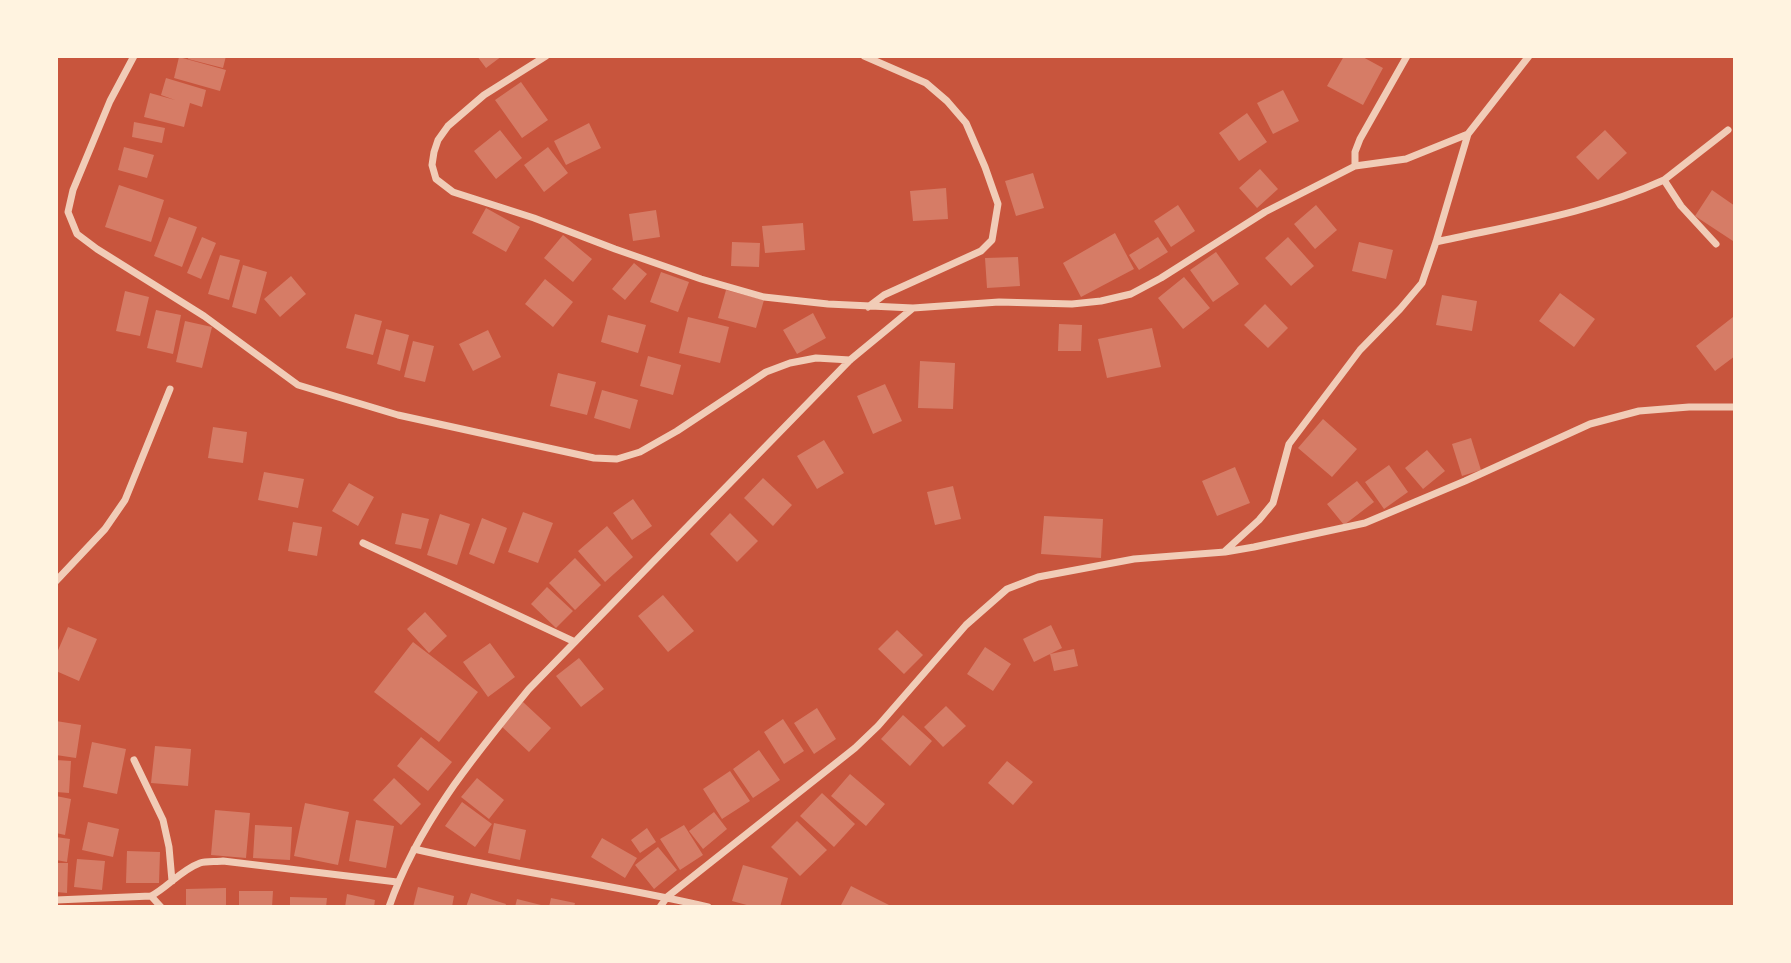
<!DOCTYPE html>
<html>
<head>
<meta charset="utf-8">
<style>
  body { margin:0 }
  #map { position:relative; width:1791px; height:963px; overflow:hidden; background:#c8553d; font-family:"Source Sans 3",sans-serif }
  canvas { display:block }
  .frame { position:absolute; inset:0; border:58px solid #fff3e0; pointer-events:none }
</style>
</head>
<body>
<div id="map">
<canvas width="1791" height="963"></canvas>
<div class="frame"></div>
</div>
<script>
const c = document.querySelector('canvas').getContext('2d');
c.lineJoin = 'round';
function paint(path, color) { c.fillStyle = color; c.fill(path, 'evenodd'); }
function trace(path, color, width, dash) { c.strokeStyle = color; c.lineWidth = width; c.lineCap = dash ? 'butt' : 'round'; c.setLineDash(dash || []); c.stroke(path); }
paint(new Path2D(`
  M189,56H226L223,68L188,59Z
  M477,56H502L486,68Z
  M1344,56H1361L1383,68L1363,105L1327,86Z
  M179,57L226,70L220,91L174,78Z
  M166,78L206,90L202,107L190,103L184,127L144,117L150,93L175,100L161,95Z
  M521,82L548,120L522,138L495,100Z
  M1283,90L1299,121L1273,134L1257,103Z
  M1247,113L1267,142L1239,161L1219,133Z
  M134,122L165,128L162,143L132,137Z
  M589,123L601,148L566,165L554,141Z
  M500,130L522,158L496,179L474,151Z
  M1605,130L1627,153L1598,180L1576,157Z
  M124,147L154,155L147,178L118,170Z
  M548,147L568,173L544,192L524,165Z
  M1260,169L1278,189L1257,208L1239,188Z
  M1033,173L1044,208L1016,216L1005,181Z
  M119,185L164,200L151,242L105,227Z
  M946,188L948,219L913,221L910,191Z
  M1712,190L1735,206V237L1733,241L1695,216Z
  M1178,205L1195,231L1171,247L1154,221Z
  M1316,205L1337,230L1315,249L1294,224Z
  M486,208L520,227L506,252L472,233Z
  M656,210L660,237L633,241L629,214Z
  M169,217L197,227L182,267L154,256Z
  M803,223L805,250L765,253L762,226Z
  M1115,233L1134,269L1081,297L1063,263Z
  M563,235L592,259L573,282L544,258Z
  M202,237L216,243L201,279L187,273Z
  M1158,237L1168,252L1139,270L1129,255Z
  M1288,237L1314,266L1291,286L1265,258Z
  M732,242L760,243L759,267L731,266Z
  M1359,242L1393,250L1386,279L1352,271Z
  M1216,252L1239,284L1213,302L1190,270Z
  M220,255L240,260L229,300L208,294Z
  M1018,257L1020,286L987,288L985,258Z
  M634,263L647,274L625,300L612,289Z
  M243,265L267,272L256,314L232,307Z
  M661,272L689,282L678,312L650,302Z
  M291,276L306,294L280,317L264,299Z
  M1184,277L1210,308L1183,329L1158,298Z
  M545,279L573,302L553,327L525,304Z
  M726,290L764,300L756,328L718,318Z
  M125,291L149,297L140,336L116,331Z
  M1560,293L1595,319L1574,347L1539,321Z
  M1442,295L1477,301L1472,331L1436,325Z
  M1265,304L1288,328L1268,348L1244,325Z
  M156,310L181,315L173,354L147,348Z
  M813,313L826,338L797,354L783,330Z
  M355,314L382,321L373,355L346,348Z
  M608,315L646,325L638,353L601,342Z
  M688,317L729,327L720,363L679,353Z
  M1733,317L1735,320V356L1715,371L1696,346Z
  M185,321L212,327L202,368L176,362Z
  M1059,324L1082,325L1081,351H1058Z
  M1152,328L1161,367L1107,378L1098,339Z
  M386,329L409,335L400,371L377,364Z
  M488,330L501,357L473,371L459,344Z
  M413,341L434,346L425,382L404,377Z
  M648,356L681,365L673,395L640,386Z
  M920,361L955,363L953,409L918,408Z
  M558,373L596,382L587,415L550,406Z
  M885,384L902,421L873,434L857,396Z
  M602,390L638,400L630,429L594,418Z
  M1323,419L1357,449L1332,477L1298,448Z
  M213,427L247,432L243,463L208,458Z
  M1471,438L1481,470L1462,476L1452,444Z
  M824,440L844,473L817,489L797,456Z
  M1427,450L1445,471L1423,489L1405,468Z
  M1389,465L1408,492L1384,509L1365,482Z
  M1235,467L1250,503L1217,516L1202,481Z
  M264,472L304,479L298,508L258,500Z
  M763,478L792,505L773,526L744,498Z
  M1357,481L1374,502L1344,525L1327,504Z
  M349,483L374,497L358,526L332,511Z
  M953,486L961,519L935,525L927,492Z
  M633,499L652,526L632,540L613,513Z
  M523,512L553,523L538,563L508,552Z
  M402,513L429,519L421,549L395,544Z
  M730,513L758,541L737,562L710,534Z
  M440,514L470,524L457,565L427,555Z
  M1044,516L1103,519L1101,558L1041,554Z
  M482,518L507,528L494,564L469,554Z
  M293,522L322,527L317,556L288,551Z
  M607,526L633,557L605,582L578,551Z
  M575,558L601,585L575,610L549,583Z
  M547,587L573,611L556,628L531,604Z
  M663,595L694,631L668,652L638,616Z
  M425,612L447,636L429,653L407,629Z
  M1051,625L1062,648L1034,662L1023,639Z
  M68,627L97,639L79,681L56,671V655Z
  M897,630L923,655L904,674L878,649Z
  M413,642L478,692L439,742L374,692Z
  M490,643L515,677L488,697L463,662Z
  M985,647L1011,664L993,691L967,674Z
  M1074,649L1078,666L1054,671L1050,654Z
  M579,658L604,689L581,707L556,676Z
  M523,702L551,728L529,752L500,725Z
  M946,706L966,726L943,747L924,727Z
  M817,708L836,739L814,754L794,723Z
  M903,715L932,741L910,766L881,739Z
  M783,719L804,751L784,764L764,732Z
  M56,721L81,725L76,758L56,755Z
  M421,737L452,762L428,791L397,766Z
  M92,742L126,749L117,794L83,787Z
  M155,746L191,749L188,786L151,783Z
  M759,750L780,780L753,798L733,769Z
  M56,760L71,761L69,793L56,792Z
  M1007,761L1033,782L1013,805L988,783Z
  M730,771L750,801L722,819L703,789Z
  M850,774L885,804L866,826L831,796Z
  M394,778L421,804L401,825L373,800Z
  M477,778L504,800L489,819L461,797Z
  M822,793L855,824L834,847L800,816Z
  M56,796L71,799L65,835L56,833Z
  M462,802L492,824L475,847L445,826Z
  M305,803L349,812L338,865L294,856Z
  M215,810L250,813L246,858L211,855Z
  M714,812L727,829L703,849L689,831Z
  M356,820L394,826L386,868L349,861Z
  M797,821L827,850L800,876L771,847Z
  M88,822L119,829L113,857L82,850Z
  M494,823L526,830L520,860L488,853Z
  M255,825L292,827L290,860L253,858Z
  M684,825L703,855L680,870L660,839Z
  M647,828L656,842L640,853L631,840Z
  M56,837L70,839L67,862L56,860Z
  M602,838L637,858L625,878L591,857Z
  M658,847L677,870L654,889L635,865Z
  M127,851L160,852L159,883H126Z
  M77,859L105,861L102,890L74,887Z
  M56,863H68L67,893L56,892Z
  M743,865L788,878L780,907H754L732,901Z
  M851,886L889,905L888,907H840Z
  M418,887L454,896L452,907H413Z
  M226,888V907H186V889Z
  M239,891H273L272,907H239Z
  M471,893L506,904L505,907H466Z
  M347,894L375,900L374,907H345Z
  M290,897L327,898L326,907H290Z
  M551,898L575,903L574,907H549Z
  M517,899L545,906V907H515Z`), '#d67c66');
trace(new Path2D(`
  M134,56L110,101L73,190L68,212L77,234L97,249L204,316L298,385L398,415L594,458L617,459L640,452L677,431L766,372L790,363L816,358L850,360
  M546,56L484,95L448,126L438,140L434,152L432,165L436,179L453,192L534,218L615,249L701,279L764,297L828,304L913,308
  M864,56L926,83L947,101L966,123L985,167L998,204L992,240L981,251L884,295L868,307
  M1355,166V152L1360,139L1407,56
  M1664,180L1728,130
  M1436,242C1512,225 1592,213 1664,180L1681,206L1716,244
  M363,543L575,642
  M1225,551L1259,520L1273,503L1289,444L1360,350L1400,309L1422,283L1436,242L1468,134
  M56,581L105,529L125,500L170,389
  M134,760L163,820L169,847L172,881
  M414,849C512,872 611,884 708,907
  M151,896L161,907
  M56,900L151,896C168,887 181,870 200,863C206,861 216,862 223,861L397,882
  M389,907C417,825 475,755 529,689L850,360L913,308L999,302L1072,304L1101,301L1131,294L1161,278L1265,212L1355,166L1406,159L1468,134L1529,56
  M660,907L667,897L855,748L878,726L966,625L1007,589L1038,577L1134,559L1225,552L1254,547L1365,523L1465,481L1590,424L1639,411L1689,407H1735`), '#f1ccb7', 7);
</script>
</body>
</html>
